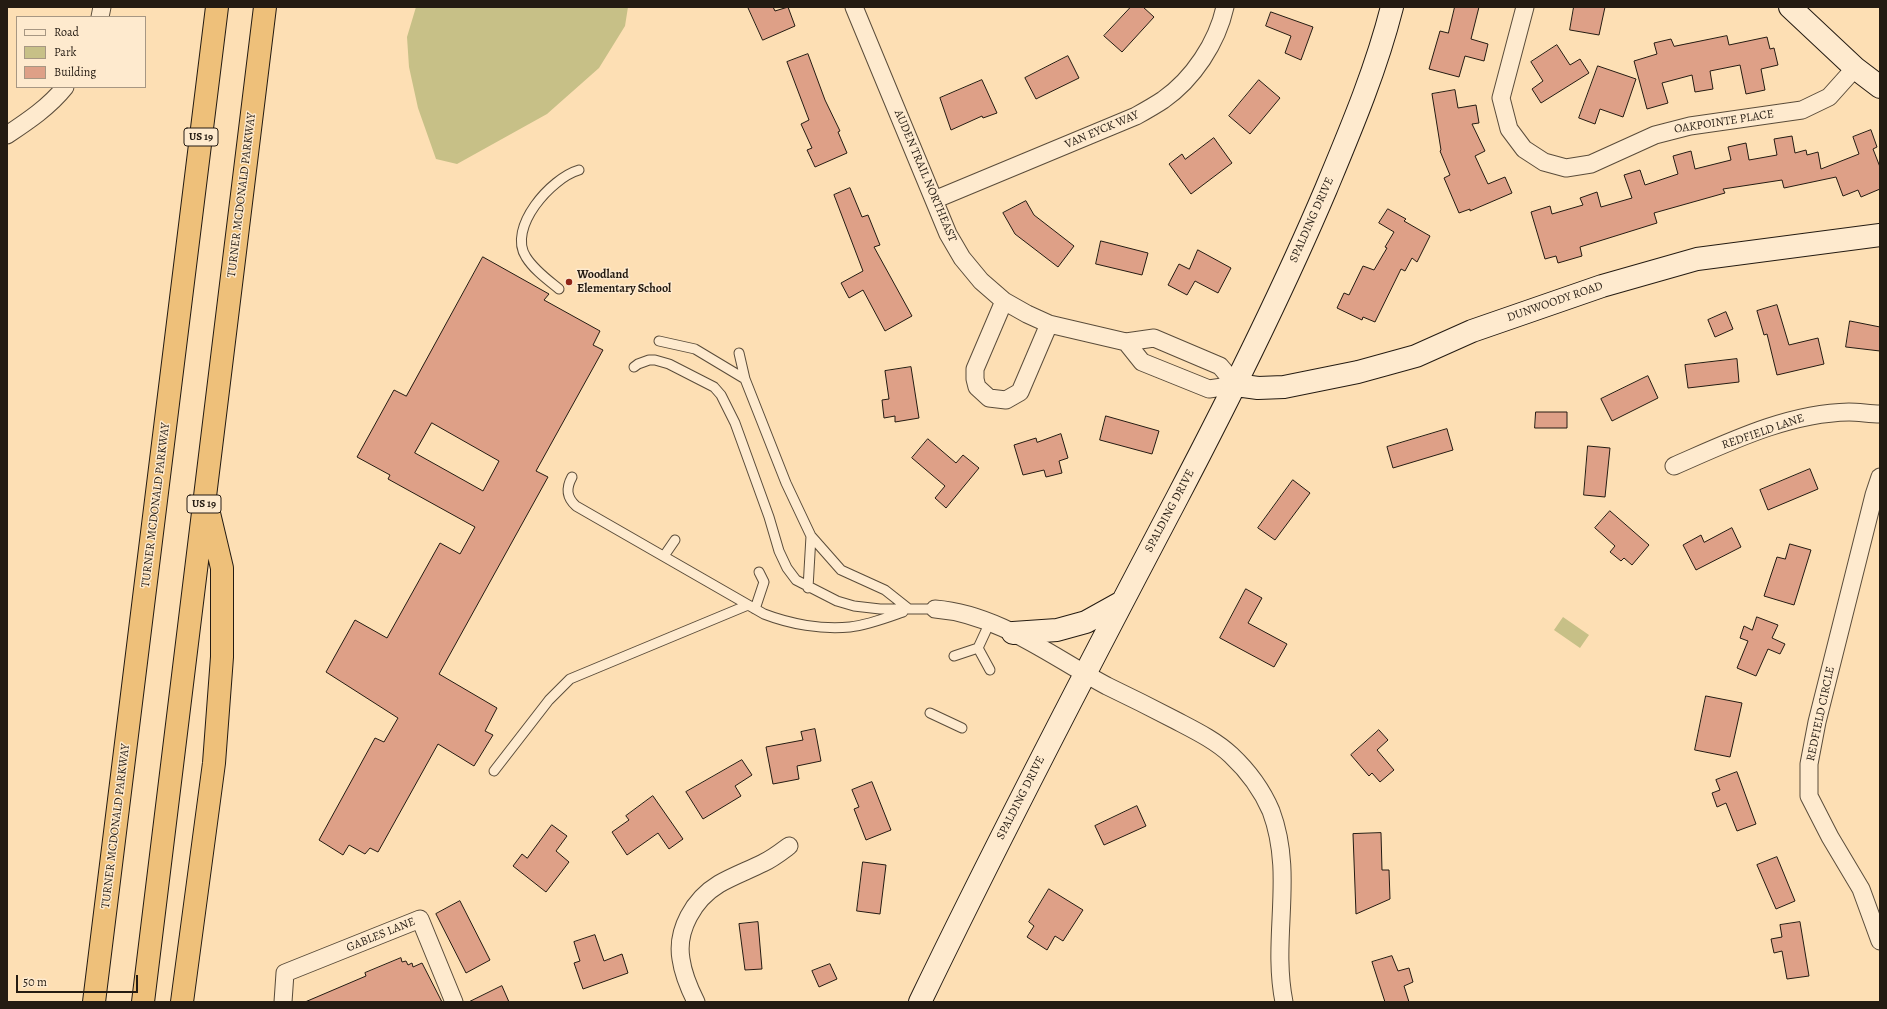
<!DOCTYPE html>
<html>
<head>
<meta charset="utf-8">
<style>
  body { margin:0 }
  #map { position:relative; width:1887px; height:1009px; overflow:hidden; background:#fddfb4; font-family:Alegreya,serif }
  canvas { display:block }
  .frame { position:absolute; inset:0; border:8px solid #241b12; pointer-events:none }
  .legend { position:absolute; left:16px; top:16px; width:130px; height:72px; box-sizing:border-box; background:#feeace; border:1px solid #a79783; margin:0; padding:5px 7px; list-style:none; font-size:12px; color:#241b12 }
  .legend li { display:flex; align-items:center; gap:8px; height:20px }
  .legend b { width:20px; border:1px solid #a79783 }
  .scale { position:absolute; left:16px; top:975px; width:122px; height:18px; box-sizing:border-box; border:2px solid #241b12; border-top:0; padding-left:5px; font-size:12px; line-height:14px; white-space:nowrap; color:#241b12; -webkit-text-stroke:3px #feeace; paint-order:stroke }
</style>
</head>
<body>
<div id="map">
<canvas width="1887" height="1009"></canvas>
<div class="frame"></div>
<ul class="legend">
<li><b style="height:5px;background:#feeace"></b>Road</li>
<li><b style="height:11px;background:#c7c087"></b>Park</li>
<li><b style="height:11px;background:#dea087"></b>Building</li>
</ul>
<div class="scale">50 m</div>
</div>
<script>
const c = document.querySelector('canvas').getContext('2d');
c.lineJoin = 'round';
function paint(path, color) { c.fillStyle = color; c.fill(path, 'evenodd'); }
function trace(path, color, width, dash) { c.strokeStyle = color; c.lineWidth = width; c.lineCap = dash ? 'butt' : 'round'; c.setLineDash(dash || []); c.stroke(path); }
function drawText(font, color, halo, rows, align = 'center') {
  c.font = font + ' Alegreya,serif'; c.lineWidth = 3; c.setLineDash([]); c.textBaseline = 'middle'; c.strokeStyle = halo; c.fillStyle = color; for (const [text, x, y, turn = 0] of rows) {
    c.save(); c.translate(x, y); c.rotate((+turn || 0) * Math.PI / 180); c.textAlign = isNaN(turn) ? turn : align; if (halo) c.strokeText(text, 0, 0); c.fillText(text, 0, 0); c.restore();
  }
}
paint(new Path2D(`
  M416,7H628L625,26L599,68L547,114L457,164L436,159L418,108L409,67L407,37Z
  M1563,617L1589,635L1580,648L1554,630Z`), '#c7c087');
const building = new Path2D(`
  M748,7H773L775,11L788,7L795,26L763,40Z
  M1131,7H1143L1154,17L1122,52L1104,36Z
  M1455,7H1479L1471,39L1488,44L1484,61L1465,56L1459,77L1429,69L1440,31L1448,33Z
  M1574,7H1605L1599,35L1570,30Z
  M1271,12L1313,27L1301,60L1285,53L1291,36L1266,26Z
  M1727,36L1729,45L1767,37L1770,49L1774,48L1778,65L1761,69L1765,90L1746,94L1740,65L1710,71L1713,89L1695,92L1692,75L1662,83L1668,103L1647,109L1634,61L1657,54L1654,43L1671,39L1674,46Z
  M1557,45L1570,65L1580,59L1589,73L1541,103L1532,89L1543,81L1531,62Z
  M808,54L825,100L840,131L838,132L847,153L815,167L807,150L812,148L801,124L809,120L787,62Z
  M1068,56L1079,78L1036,99L1025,78Z
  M1598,66L1636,79L1623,117L1600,109L1595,124L1579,118Z
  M982,80L997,113L983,118L982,116L951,130L940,98Z
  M1259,80L1280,98L1250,134L1229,116Z
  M1455,90L1458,108L1476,105L1479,123L1472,124L1485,151L1475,156L1488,184L1505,177L1512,193L1470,211V209L1459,213L1444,178L1450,175L1440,151L1441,150L1432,94Z
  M1871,130L1877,147L1873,149L1880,167V189L1861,197L1858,190L1843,196L1836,177L1784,188L1782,180L1723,189L1725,193L1654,213L1657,223L1580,247L1582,256L1558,263L1556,256L1545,259L1531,212L1550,206L1552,214L1583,205L1580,198L1597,192L1601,207L1632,198L1624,175L1640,170L1645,185L1678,174L1673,156L1691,151L1695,169L1731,160L1728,147L1746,143L1749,160L1777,155L1774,139L1792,136L1795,153L1806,150L1807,155L1818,152L1821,169L1859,154L1853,137Z
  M1214,138L1232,163L1191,194L1169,164L1182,154L1185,159Z
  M850,188L862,217L868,215L880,245L874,247L912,316L885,331L863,290L849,298L841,283L863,271L834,195Z
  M1026,201L1034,215L1074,246L1058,267L1015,234L1003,213Z
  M1388,209L1406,219L1404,221L1430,236L1417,262L1412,258L1405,271L1401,269L1375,322L1363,317L1362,320L1337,308L1344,293L1349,295L1363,266L1374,270L1387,248L1385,247L1394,232L1379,223Z
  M1101,241L1148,253L1142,275L1096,264Z
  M1198,250L1231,268L1218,293L1195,281L1187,295L1168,285L1179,264L1189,269Z
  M483,257L549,294L544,300L600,331L593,345L603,350L536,471L548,477L439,674L497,708L485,731L493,735L474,766L438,744L378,852L370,848L365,854L349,845L343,855L319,840L375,738L384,742L398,718L326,672L355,620L387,638L440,543L460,554L475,527L388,479L390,475L357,457L394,390L406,396ZM432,423L499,461L483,491L415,453Z
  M1777,305L1789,345L1818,338L1824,364L1777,375L1767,334L1764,335L1757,311Z
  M1726,312L1733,329L1715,337L1708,320Z
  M1850,321L1880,327V351L1846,347Z
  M1737,359L1739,382L1688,388L1685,365Z
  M911,367L919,418L895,422V416L884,418L882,400L889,399L885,371Z
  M1648,376L1658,398L1612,421L1601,399Z
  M1536,412H1567V428H1535Z
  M1106,416L1159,431L1152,454L1100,440Z
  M1447,429L1453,450L1393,468L1387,447Z
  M1061,434L1068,458L1059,461L1062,473L1046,477L1044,470L1023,475L1014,445L1036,438L1037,442Z
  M928,439L956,463L963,455L979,468L946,508L935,498L945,486L912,458Z
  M1588,446L1610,448L1605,497L1584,495Z
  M1810,469L1818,489L1768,510L1760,490Z
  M1293,480L1310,493L1275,540L1258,528Z
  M1610,511L1649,545L1632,565L1624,558L1621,561L1610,552L1615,546L1595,528Z
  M1732,528L1741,547L1696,570L1683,545L1701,535L1704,542Z
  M1790,544L1811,550L1794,605L1764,596L1777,557L1785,559Z
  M1246,589L1262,598L1248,623L1287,644L1274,667L1220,638Z
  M1757,617L1778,625L1772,638L1785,644L1780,654L1768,649L1756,676L1737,668L1748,641L1740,638L1744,626L1752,630Z
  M1706,696L1742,703L1730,757L1695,750Z
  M815,729L821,761L797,766L799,779L773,784L766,747L803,740L801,732Z
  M1379,730L1388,740L1377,750L1394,770L1380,782L1372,773L1369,776L1351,755Z
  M742,760L752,775L735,786L741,796L703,819L686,792Z
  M1737,772L1756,824L1737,831L1726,803L1717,807L1712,793L1720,790L1716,780Z
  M872,782L891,830L866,840L854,809L859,807L852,790Z
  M653,796L683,839L669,849L658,833L627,855L612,832L629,820L626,816Z
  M1137,806L1146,826L1104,845L1095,826Z
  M552,825L567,836L556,851L569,862L546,892L513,866L522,854L527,858Z
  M1381,833L1382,870H1389L1390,899L1356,914L1353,834Z
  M1777,857L1795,901L1776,909L1757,865Z
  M863,862L886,865L880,914L857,911Z
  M1049,889L1083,910L1063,941L1055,936L1047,950L1027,937L1034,926L1029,922Z
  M460,901L490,960L466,973L436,914Z
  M758,922L762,969L745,970L739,924Z
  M1800,922L1809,976L1787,979L1782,951L1774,953L1771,939L1782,937L1780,925Z
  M595,935L604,961L622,954L628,973L583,989L574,963L580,961L574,942Z
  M1392,956L1398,971L1409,968L1413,982L1404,986L1409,1002H1385L1372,962Z
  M401,958L402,962L406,961L408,965L412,963L413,967L422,963L442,1002H305L366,976L365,973Z
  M830,964L837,979L819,987L812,971Z
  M502,986L509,1002H469Z`);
paint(building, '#dea087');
trace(building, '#241b12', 1);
const lane = new Path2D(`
  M559,289C548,280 534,270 526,257C507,228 551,178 579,170
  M659,341L695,349L745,379
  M739,353L745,379L786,483L811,536L841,570L885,590L909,609
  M634,367L638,364L649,360H655L669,364L714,387L721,395L735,423L769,517L779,551L787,568L796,580L837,601L854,606L880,609H935
  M572,477C566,488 566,497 576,506L764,614C790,624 822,630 850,627C868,625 886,618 903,612
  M664,556L675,540
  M808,588L811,536
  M755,609L764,582L759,572
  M978,648L990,670
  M954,656L978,648L990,622
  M930,713L962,728
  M494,771L549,700L570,679L748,605`);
const street = new Path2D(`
  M854,7L948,234L962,258L981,281L1004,301L1027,314L1049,324L1126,342L1154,338L1220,366L1236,385
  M1525,7L1501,98L1509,129L1524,149L1544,162L1566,168L1591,164L1655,135L1690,126L1802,110L1829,97L1855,68
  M100,17L102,7
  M7,135C28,121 49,107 65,87
  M934,200L1136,116C1145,111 1154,106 1163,100C1193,79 1217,43 1225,7
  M1004,301L975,369V379L977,387L989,398L1006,400L1020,392L1049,324
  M1126,342L1142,362L1209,389L1236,385
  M1674,466C1729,442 1788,413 1849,412C1859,412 1870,414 1880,414
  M1880,477L1874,495L1817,722L1809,764V796L1830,837L1861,889L1880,941
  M935,609C999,614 1052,657 1107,686C1130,697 1152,708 1175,720C1194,730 1215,740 1231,755C1247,770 1262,790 1271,811C1295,875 1271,937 1284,1002
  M283,1002L285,973L420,919L454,1002
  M696,1002C689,988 683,974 681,959C676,930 694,899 719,884C733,876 749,870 763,863C772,859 781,852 789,846`);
const secondary = new Path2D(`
  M1790,7L1855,68L1880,87
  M1236,385L1258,388L1284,387L1358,372L1416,356L1472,331L1602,286L1697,259L1880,235
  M1013,633L1057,630L1086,622L1122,602
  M920,1002C1002,832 1089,665 1177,498C1230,397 1281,295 1326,189C1351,129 1376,70 1392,7`);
const highway = new Path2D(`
  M94,1002L217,7
  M143,1002L265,7
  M182,1002L214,763L222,657V568L208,509`);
trace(lane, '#5a4c3a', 11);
trace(street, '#5a4c3a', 19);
trace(secondary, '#241b12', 24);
trace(highway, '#241b12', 24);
trace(lane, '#feeace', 9);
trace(street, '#feeace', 17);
trace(secondary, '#feeace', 22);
trace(highway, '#eec07a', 22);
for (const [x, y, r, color] of [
  [569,282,4,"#8f2418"]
]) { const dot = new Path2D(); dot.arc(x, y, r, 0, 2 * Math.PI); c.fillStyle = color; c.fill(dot); trace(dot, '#feeace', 1.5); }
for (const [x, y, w] of [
  [201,137,34],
  [204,504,34]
]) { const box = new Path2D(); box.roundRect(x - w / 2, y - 9, w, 18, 3); c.fillStyle = '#feeace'; c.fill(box); trace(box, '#241b12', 1); }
drawText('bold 11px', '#241b12', null, [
  ["US 19",201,137],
  ["US 19",204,504]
]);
drawText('12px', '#241b12', '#feeace', [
  ["OAKPOINTE PLACE",1724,122,-9],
  ["VAN EYCK WAY",1102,130,-23],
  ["AUDEN TRAIL NORTHEAST",925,176,67],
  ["TURNER MCDONALD PARKWAY",242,195,-83],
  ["SPALDING DRIVE",1312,220,-66],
  ["DUNWOODY ROAD",1555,302,-19],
  ["REDFIELD LANE",1763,432,-19],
  ["TURNER MCDONALD PARKWAY",156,505,-83],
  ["SPALDING DRIVE",1170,511,-62],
  ["REDFIELD CIRCLE",1821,714,-78],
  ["SPALDING DRIVE",1021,798,-63],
  ["TURNER MCDONALD PARKWAY",116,826,-83],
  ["GABLES LANE",381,935,-22]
]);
drawText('bold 12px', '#241b12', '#feeace', [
  ["Woodland",577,275],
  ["Elementary School",577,289]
], 'left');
</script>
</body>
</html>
